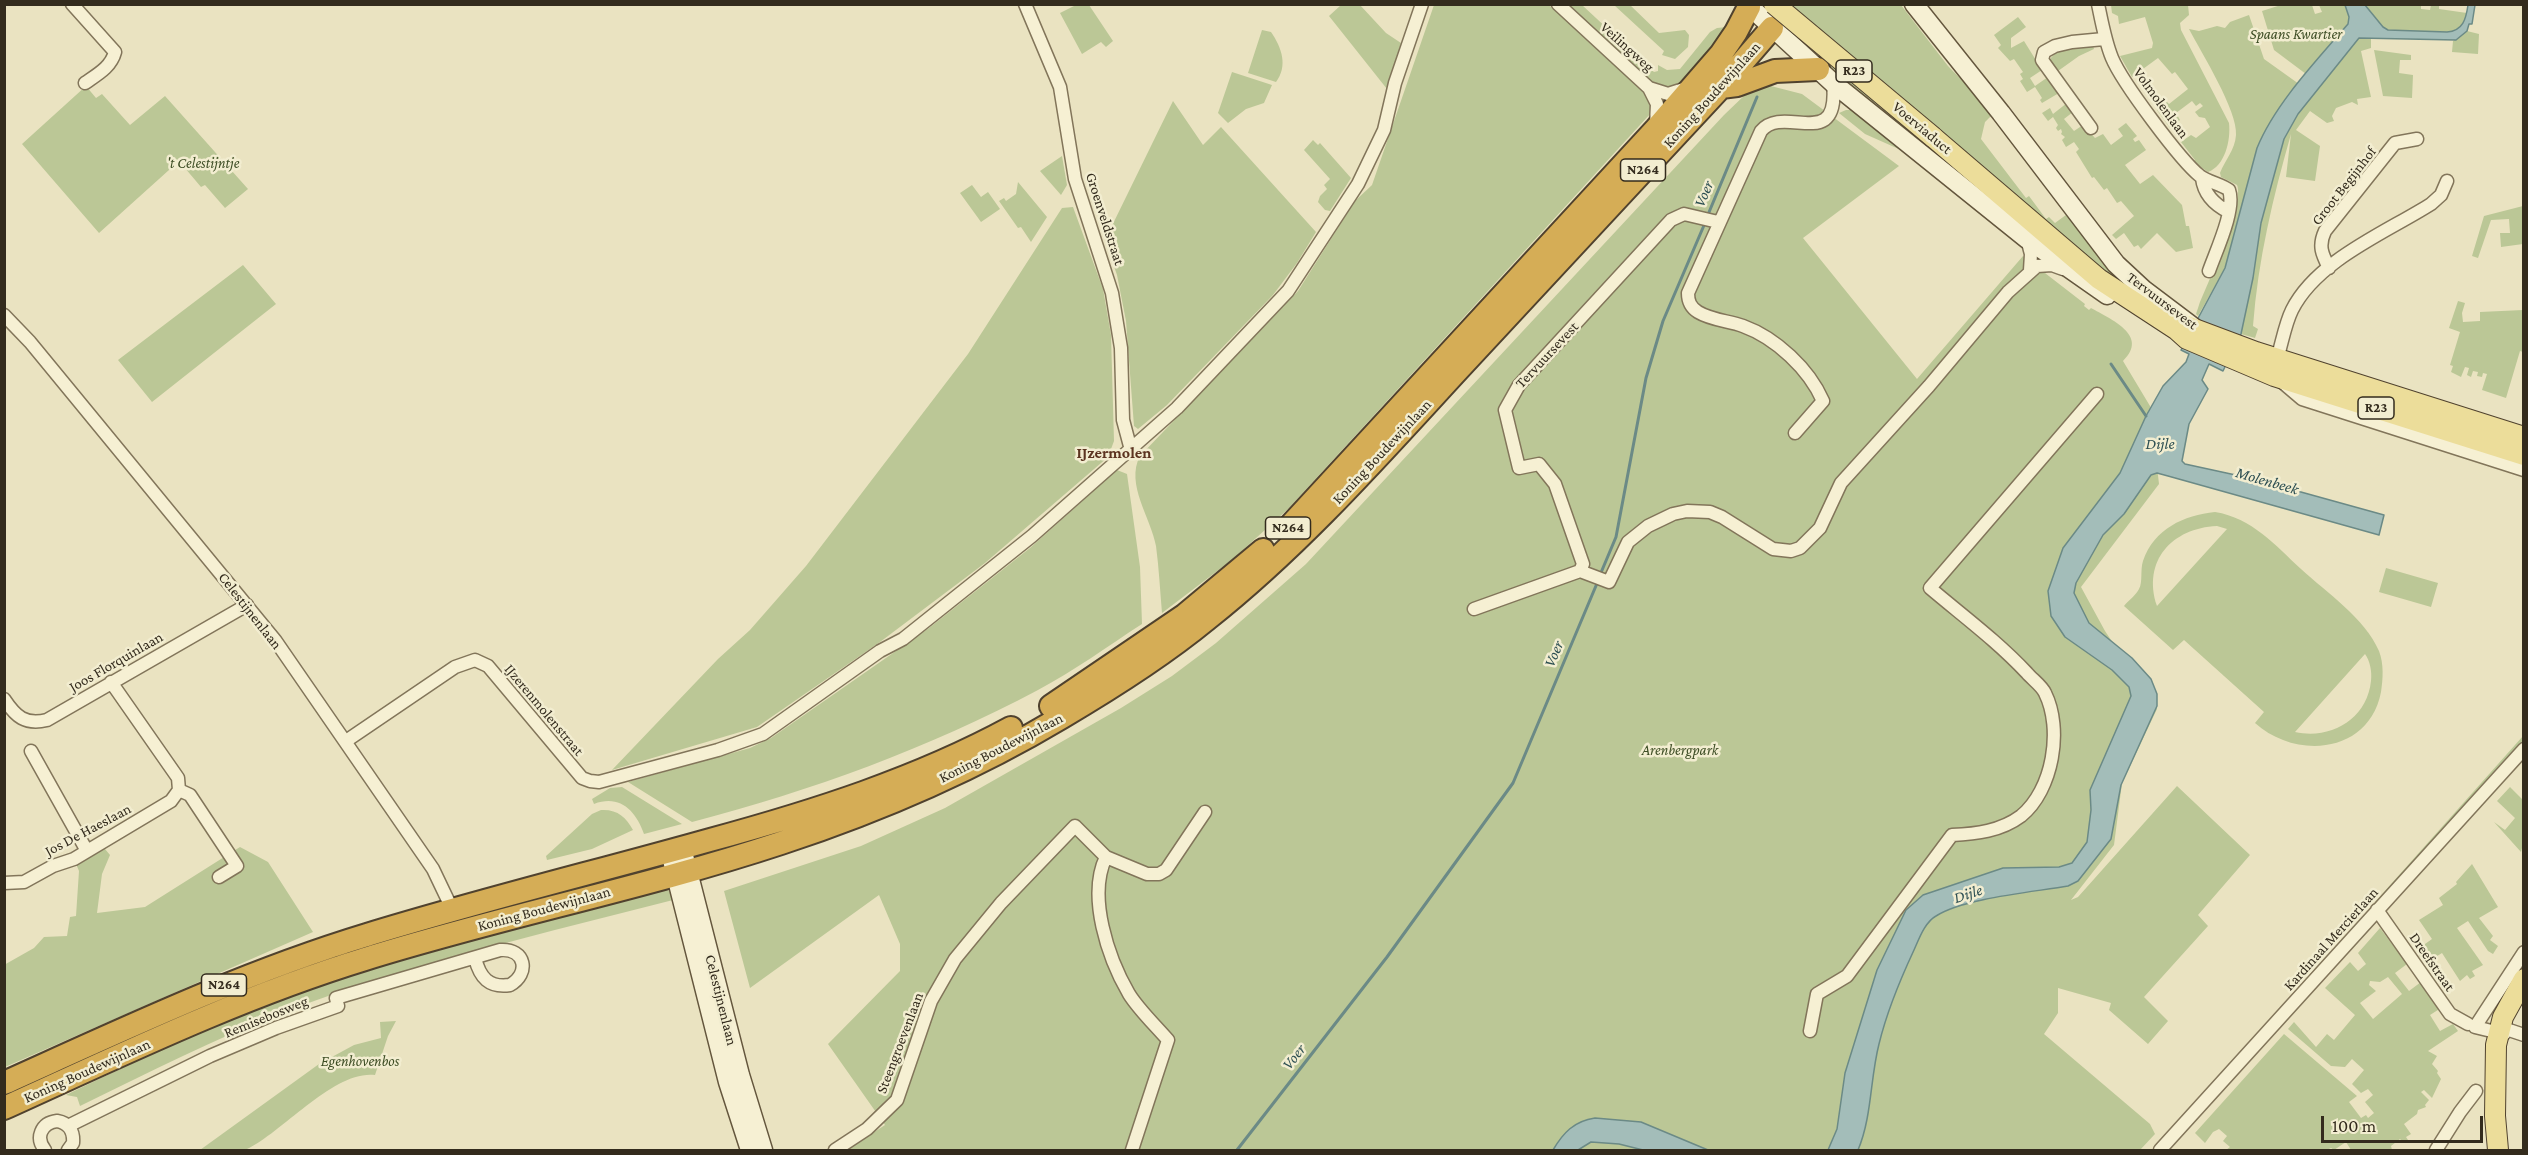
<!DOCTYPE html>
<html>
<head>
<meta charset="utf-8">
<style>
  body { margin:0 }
  #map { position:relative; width:2528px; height:1155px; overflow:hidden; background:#eae3c1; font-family:"Crimson Pro",serif }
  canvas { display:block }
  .frame { position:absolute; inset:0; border:6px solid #332b1d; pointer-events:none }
  .scale { position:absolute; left:2321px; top:1116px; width:162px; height:27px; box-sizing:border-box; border:3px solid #332b1d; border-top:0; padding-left:8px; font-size:18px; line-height:21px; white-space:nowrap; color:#332b1d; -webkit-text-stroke:4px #f2edd0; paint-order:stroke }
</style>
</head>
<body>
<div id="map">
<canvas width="2528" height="1155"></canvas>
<div class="frame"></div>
<div class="scale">100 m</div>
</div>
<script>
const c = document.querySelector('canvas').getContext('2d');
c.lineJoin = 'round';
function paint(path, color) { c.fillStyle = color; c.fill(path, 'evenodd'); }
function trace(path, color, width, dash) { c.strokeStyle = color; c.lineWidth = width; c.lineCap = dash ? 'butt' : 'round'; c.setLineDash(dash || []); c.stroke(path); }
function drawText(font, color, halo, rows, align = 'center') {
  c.font = font + ' "Crimson Pro",serif'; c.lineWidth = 5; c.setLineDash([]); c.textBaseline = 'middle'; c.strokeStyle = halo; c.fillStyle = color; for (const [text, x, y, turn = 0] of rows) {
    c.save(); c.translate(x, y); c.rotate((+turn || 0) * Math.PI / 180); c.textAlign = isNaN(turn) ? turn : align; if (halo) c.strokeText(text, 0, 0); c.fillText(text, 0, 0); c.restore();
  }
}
paint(new Path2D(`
  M2179,4L2188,5L2189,15L2180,23L2181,30L2229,123C2231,140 2225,166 2208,172L2193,162L2195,160L2181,142L2191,135L2196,138L2210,127L2205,118L2199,117L2195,112L2203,106L2200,103L2196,106L2192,101L2176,113L2180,120L2170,128L2157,110L2167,102L2169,104L2188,89L2175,72L2172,74L2158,58L2132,77L2120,56L2152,48L2153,43L2145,17L2119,24L2118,16L2112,13L2111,5Z
  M1076,5H1089L1113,41L1106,47L1101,42L1082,54L1060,13Z
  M1341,5H1360L1386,33L1401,43L1387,89L1329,16Z
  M1434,5H1549L1648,95L1652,102L1651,113L1288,509L1233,559L1162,613C1160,591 1159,568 1156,546C1151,518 1125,484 1140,456L1298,291L1355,201L1372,185Z
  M1568,5H1582L1654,72L1658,71V65L1667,70L1680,69L1710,32L1717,28L1727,27L1683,83L1671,90L1657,87Z
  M1614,5H1630L1659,33L1685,30L1689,35L1688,47L1675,59L1662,55L1664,51Z
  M1793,5H1901L1948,66L1994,113L1985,122L1981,139L2026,198L2029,196L2046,219L2049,217L2055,223L2070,212L2136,292L2096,264L2065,260L1887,119L1781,26Z
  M2281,5H2312L2315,14L2322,12L2319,5H2345L2349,17L2348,24L2306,74L2274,50L2262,11Z
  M2365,5H2421V9L2430,10L2431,5L2439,6V9L2467,13C2466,20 2461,29 2453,32C2441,35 2403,30 2388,30L2383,27Z
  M2249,15L2264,59L2299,84C2282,105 2267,124 2257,148L2225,268L2198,316L2196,314L2199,305C2207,285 2245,202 2237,185L2221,177L2220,173C2225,160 2235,150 2236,135C2238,111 2201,52 2189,29L2199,31L2217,26L2225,28L2230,22Z
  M2018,17L2026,27L2011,38V48L2024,41L2042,70L2030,78L2035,86L2048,77L2059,93L2042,103L2040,100L2042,98L2035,87L2027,92L2020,81L2023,79L2020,74L2023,72L2014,59L2010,61L1998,48L2001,45L1994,35Z
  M1262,30L1271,32C1282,48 1288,66 1276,82L1248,73Z
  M2467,31L2479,34L2478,54L2452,52L2453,41Z
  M2359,38H2371V48L2361,51L2371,97L2357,99L2358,105L2352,102L2336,108L2332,116L2334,121L2327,123L2310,111L2296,130L2320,146L2315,181L2286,177L2291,134C2273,197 2258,260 2253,326L2258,329L2255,338L2241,334L2253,278L2261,223L2284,139L2298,114Z
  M2093,46L2094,49L2079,56L2058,71L2056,72L2049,62C2054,47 2080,47 2093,46Z
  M2374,50L2411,55V60H2400L2399,73L2413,75L2412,98L2383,96Z
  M1232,72L1272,85L1264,103L1246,109L1228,123L1218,113Z
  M1763,84L1802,94L1899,166L1803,238L1917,379L2023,256L2085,304L2084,306L2089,310L2091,308C2110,319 2150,335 2123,361L2150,406L2159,484L2081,587L2105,631L2157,709L2122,783L2114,845L2071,900L2078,897L2177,786L2250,855L2198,915L2208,926L2144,997L2168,1021L2148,1044L2109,1010L2111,1003L2058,988V1013L2044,1034L2150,1124L2155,1134L2140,1150H847L885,1125L828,1044L900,971V944L879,895L750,988L724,891L861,846L945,808L1121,708L1172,676L1216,643L1306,564L1724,115L1749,91Z
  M86,86L96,98L102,94L130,125L165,96L248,189L225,208L205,185L201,187L179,161L99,233L22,144Z
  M1173,101L1203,145L1221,127L1316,232L1297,263L1273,295L1167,405L1138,429L1134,426L1126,321L1117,275L1105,240Z
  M2067,103L2073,112L2064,119L2074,131L2083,125L2095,138L2103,134L2111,145L2123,136L2118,129L2126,123L2137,136L2133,139L2135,142L2139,140L2146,150L2125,165L2140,184L2153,175L2182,205L2186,226H2189L2193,248L2176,252L2157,233L2141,249L2138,245L2134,247L2124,233L2116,239L2112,235L2134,216L2121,201L2117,203L2107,188L2104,190L2094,177L2092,178L2076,152L2079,149L2074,142L2066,147L2062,140L2065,137L2061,134L2062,132L2061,129L2058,131L2056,128L2058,125L2053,117L2048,121L2042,113L2050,108L2053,114Z
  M1846,110H1853L1903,148L1901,150L1865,134L1839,113Z
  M1313,140L1318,145L1320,143L1351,178L1330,211L1325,210L1318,202L1320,196L1327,189L1324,185L1330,179L1304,150Z
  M1062,156L1067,185L1061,195L1040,171Z
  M1018,182L1047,217L1031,242L1021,227L1018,228L999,201L1004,198L1006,201L1016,194Z
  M972,185L981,197L988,192L1000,209L981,222L960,193Z
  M2523,206V244L2501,247L2500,233H2510L2509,219L2491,220L2478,258L2472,256L2484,216Z
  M1073,207L1103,289L1111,335L1114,441L1108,457L985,563L880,642L757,727L612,770L718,659L750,630L806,566L968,354L1062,208Z
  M243,265L276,304L152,402L118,360Z
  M2458,301L2465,303L2462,313L2463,322L2480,321V312L2523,310V352L2520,351L2506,398L2482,390L2487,374L2483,373L2482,377L2477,376L2478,372L2473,371L2471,377L2467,375L2469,368L2465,367L2461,377L2451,372L2453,366L2450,365L2460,332L2449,328Z
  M1117,470L1127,474L1140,567L1142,624C1108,646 1074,671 1038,690C929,748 811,791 692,822L628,782L750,748L771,738L929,628L1030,548Z
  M2215,512C2252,518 2275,545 2301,569C2327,593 2365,618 2379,651C2384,664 2383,679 2381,692C2369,754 2296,760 2255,723L2264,712L2184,640L2173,650L2124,606C2128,601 2136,595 2139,589C2143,582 2140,570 2143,561C2154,529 2184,515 2215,512ZM2217,526L2227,529L2157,606C2142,561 2172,528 2217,526ZM2365,654C2370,661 2372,671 2371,681C2367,719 2331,740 2295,732Z
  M2386,568L2438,583L2431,607L2379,592Z
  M2523,736V743L2379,902H2375Z
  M622,787L682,824L644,834C636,811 620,794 594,804L592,799L610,788Z
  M2510,787L2523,800V844L2521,852L2494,822L2505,830L2515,818L2497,801Z
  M601,810C617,809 626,817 633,830L592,849L547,860L546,856L592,814Z
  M100,843L110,855L102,874L97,913L145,907L240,847L268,862L313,932L5,1067L4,965L34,948L44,937L67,936L70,917L76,916L79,871L74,859Z
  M2472,864L2498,907L2479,918L2493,936L2490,940L2498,946L2493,954L2488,951L2468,921L2457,928L2483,965L2472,971L2475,976L2470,979L2467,975L2460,981L2442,953L2434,958L2429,951L2420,957L2418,949L2432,939L2419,920L2443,905L2439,898L2457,884L2456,882Z
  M666,890L671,891L677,899C546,933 413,963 287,1011C216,1038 148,1073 80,1106L77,1097L66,1095C157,1051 249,1008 346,976C450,942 559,918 666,890Z
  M2380,928L2407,964L2395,973L2409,991L2421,982L2441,1008L2430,1015L2440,1031L2453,1024L2458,1031L2428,1051L2437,1056L2432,1064L2438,1071L2437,1073L2441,1079L2432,1098L2424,1090L2421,1092L2429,1100L2425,1105L2426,1107L2418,1110L2417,1114L2404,1124L2411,1134L2406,1137L2408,1140L2404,1143L2400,1139L2391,1146L2392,1150H2351L2346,1142L2334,1150L2331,1148L2327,1150H2226L2230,1147L2223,1141L2227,1136L2219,1129L2213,1132L2205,1143L2195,1133L2284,1034L2357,1096L2349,1102L2361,1118L2366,1115L2368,1118L2374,1113L2365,1102L2373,1095L2368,1089L2361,1093L2352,1084L2364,1070L2352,1059L2345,1067L2331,1066L2288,1029L2294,1022L2316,1047L2327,1034L2334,1040L2355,1015L2325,988L2350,962L2358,971L2366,964L2358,953ZM2388,977L2402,994L2373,1019L2360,1003L2376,991L2369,985L2370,981L2380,982Z
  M396,1021L388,1036L375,1075C334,1070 283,1132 247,1149C238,1154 211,1151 200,1150L319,1064L354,1045L381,1038L380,1022Z`), '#bbc796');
const water = new Path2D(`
  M2345,5H2365L2383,27L2388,30L2447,32C2463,31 2466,19 2468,5H2475L2472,24H2469L2467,31L2456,40L2359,38L2298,114L2284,139L2261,223L2253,278L2241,334L2223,371L2209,364L2202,380L2208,389L2189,424L2182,461L2185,464L2254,479L2384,515L2379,535L2168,476L2157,473L2151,475L2124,514L2103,535L2076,583L2074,593L2089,623L2132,658L2151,679L2157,694V706L2121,785L2111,839L2078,881L2068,886C2034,892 1964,898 1936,916C1925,922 1919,939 1914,950C1900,980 1887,1011 1879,1044C1870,1079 1872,1117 1858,1150H1828L1837,1129L1845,1073L1877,970L1906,910L1923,895L2003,868L2059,867L2072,863L2087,842L2091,810L2090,790L2131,696L2129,687L2112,670L2065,637L2051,616L2048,591L2063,548L2120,473L2146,416L2163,386L2186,362L2189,354L2181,350L2225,268L2257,148C2275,104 2316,61 2348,24L2349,17Z
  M1595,1118L1641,1122L1708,1150H1643L1619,1144L1591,1142L1578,1150H1553C1563,1133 1574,1121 1595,1118Z`);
paint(water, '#a3bdb9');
trace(water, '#6b8a86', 1.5);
trace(new Path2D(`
  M1707,217L1757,97
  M2111,364L2146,416
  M1600,575L1616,537L1646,378L1663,321L1705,223
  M1237,1150L1387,957L1513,783L1598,581`), '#6b8a86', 3);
const street = new Path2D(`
  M72,4L115,52C111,67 98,74 85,83
  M1025,4L1060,87L1075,179L1112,293L1121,348L1123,420L1131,450
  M1558,4L1649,88L1668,94L1687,88
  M2098,4C2102,23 2105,41 2112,58C2122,82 2180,160 2200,176C2208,182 2221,184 2229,190C2236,209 2216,251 2209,271
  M1649,88L1657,104L1656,125
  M2091,128L2042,60L2044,52L2055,46L2072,42L2104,39
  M2202,178C2204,195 2215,205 2229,212
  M2027,239L2031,254L2030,270
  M2329,268C2322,254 2318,246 2325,231L2395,143L2417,139
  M4,315L30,342L275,640L433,869L454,913
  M2277,359C2282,343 2285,324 2292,310C2317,260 2387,232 2431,204L2441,195L2447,181
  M2282,382L2302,399L2524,470
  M1795,433L1823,401C1809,369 1776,338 1743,326C1729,321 1711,320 1698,312C1690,307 1688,301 1688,293L1761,131C1784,103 1840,154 1833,83
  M1580,571L1583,564L1555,484L1539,464L1519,468L1505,410L1519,385L1671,220L1684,214L1718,222
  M1474,609L1580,571L1609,582L1628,542L1648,526L1673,514L1687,511L1710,512L1722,517L1773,549L1791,551L1800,548L1820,528L1841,483L1929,386L2008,292L2037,266L2052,265L2063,269
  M111,682L178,778L179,790
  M4,699C16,717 25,725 47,720L247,605
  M346,741L455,667L475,660L488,666L582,778L590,781L599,782L718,750L763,734L880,651L903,639L1032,536L1177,408L1288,291L1358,184L1384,130L1395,83L1422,4
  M31,751L87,851
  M179,790L190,795L237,866L219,877
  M1106,857C1087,896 1108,958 1129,994C1139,1010 1155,1025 1168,1040L1132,1150
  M4,883L24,882L53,866L74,859L171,801L179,790
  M2377,910L2450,1014L2468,1024
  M2500,1027L2524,1035
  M1810,1031L1817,994L1847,976L1952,835C1976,834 2001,831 2021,816C2053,790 2063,729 2045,693C2042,686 2032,679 2027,673C1997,641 1963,616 1930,588L2097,394
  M2504,1034L2475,1027L2524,952
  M68,1126L210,1056L276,1028L338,1006L336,998L500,950C526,948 530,974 510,985C489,988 480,978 475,958
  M45,1150C35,1138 41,1123 57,1121C69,1123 74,1131 73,1143L68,1150
  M835,1150L867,1129L897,1100L931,1001L955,959L1001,903L1075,826L1106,857L1147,874H1159L1166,870L1205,812
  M2160,1150L2524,749
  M2436,1150L2460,1112L2476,1091`);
const secondary = new Path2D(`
  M1747,4L1833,83L2027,239L2107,295
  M1914,4L2001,113L2116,264L2144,290L2193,327
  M682,848L740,1075L763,1150
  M670,852L728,1082L750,1150`);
const primary = new Path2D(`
  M1933,137L2099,279L2177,330L2187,339L2274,376L2524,455
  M2176,322L2256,352L2524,437
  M2498,1150L2495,1116L2496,1045L2503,1017L2524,979`);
const highway = new Path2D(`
  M1721,87L1737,85L1775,71L1818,69
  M1290,526L1656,129L1721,54L1736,32L1749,7
  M1051,706L1185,615L1263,550
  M4,1083C124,1029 242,973 367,935C481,900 596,872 710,840C813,812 917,779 1011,728
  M4,1108C123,1054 241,997 365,959C503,916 645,888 781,843C878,811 975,769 1062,717C1113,687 1162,656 1207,619C1298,547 1376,459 1455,373C1544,278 1632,182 1721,87L1772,28`);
trace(street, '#82755a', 15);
trace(secondary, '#64563d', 21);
trace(primary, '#50422e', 22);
trace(highway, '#50422e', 26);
trace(street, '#f6f0d3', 12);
trace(secondary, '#f6f0d3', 18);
trace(primary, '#ecdd9a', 20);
trace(highway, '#d5ad56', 22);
const primaryBridge = new Path2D(`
  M1774,4L1933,137`);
trace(primaryBridge, '#50422e', 22, []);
trace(primaryBridge, '#ecdd9a', 20);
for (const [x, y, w] of [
  [1854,71,36],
  [1643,170,45],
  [2376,408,36],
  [1288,528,45],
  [224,985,45]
]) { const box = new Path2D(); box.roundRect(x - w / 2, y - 11, w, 22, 4.5); c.fillStyle = '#f2edd0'; c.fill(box); trace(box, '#332b1d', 1.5); }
drawText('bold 14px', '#332b1d', null, [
  ["R23",1854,71],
  ["N264",1643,170],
  ["R23",2376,408],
  ["N264",1288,528],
  ["N264",224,985]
]);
drawText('italic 15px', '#3e4e25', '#f2edd0', [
  ["Spaans Kwartier",2296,34],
  ["'t Celestijntje",203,163],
  ["Arenbergpark",1680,750],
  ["Egenhovenbos",360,1061]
]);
drawText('15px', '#332b1d', '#f2edd0', [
  ["Veilingweg",1627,47,42],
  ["Koning Boudewijnlaan",1712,95,-48],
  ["Volmolenlaan",2161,103,54],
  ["Voerviaduct",1922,128,40],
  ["Groot Begijnhof",2344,186,-52],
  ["Groenveldstraat",1105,219,72],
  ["Tervuursevest",2162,301,37],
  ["Tervuursevest",1547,355,-47],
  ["Koning Boudewijnlaan",1382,452,-47],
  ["Celestijnenlaan",250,611,52],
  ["Joos Florquinlaan",116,662,-30],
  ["IJzerenmolenstraat",544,710,50],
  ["Koning Boudewijnlaan",1001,748,-27],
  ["Jos De Haeslaan",88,830,-28],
  ["Koning Boudewijnlaan",544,909,-15],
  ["Kardinaal Mercierlaan",2331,939,-48],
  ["Dreefstraat",2432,962,55],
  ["Celestijnenlaan",721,1000,76],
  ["Remisebosweg",266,1017,-22],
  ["Steengroevenlaan",900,1043,-69],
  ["Koning Boudewijnlaan",87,1071,-24]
]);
drawText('italic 16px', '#2d4f52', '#f2edd0', [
  ["Voer",1704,194,-67],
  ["Dijle",2160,444],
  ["Molenbeek",2267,481,16],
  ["Voer",1554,654,-67],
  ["Dijle",1968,894,-18],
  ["Voer",1294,1057,-52]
]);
drawText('bold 16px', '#5c3420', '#f2edd0', [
  ["IJzermolen",1114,453]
]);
</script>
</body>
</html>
